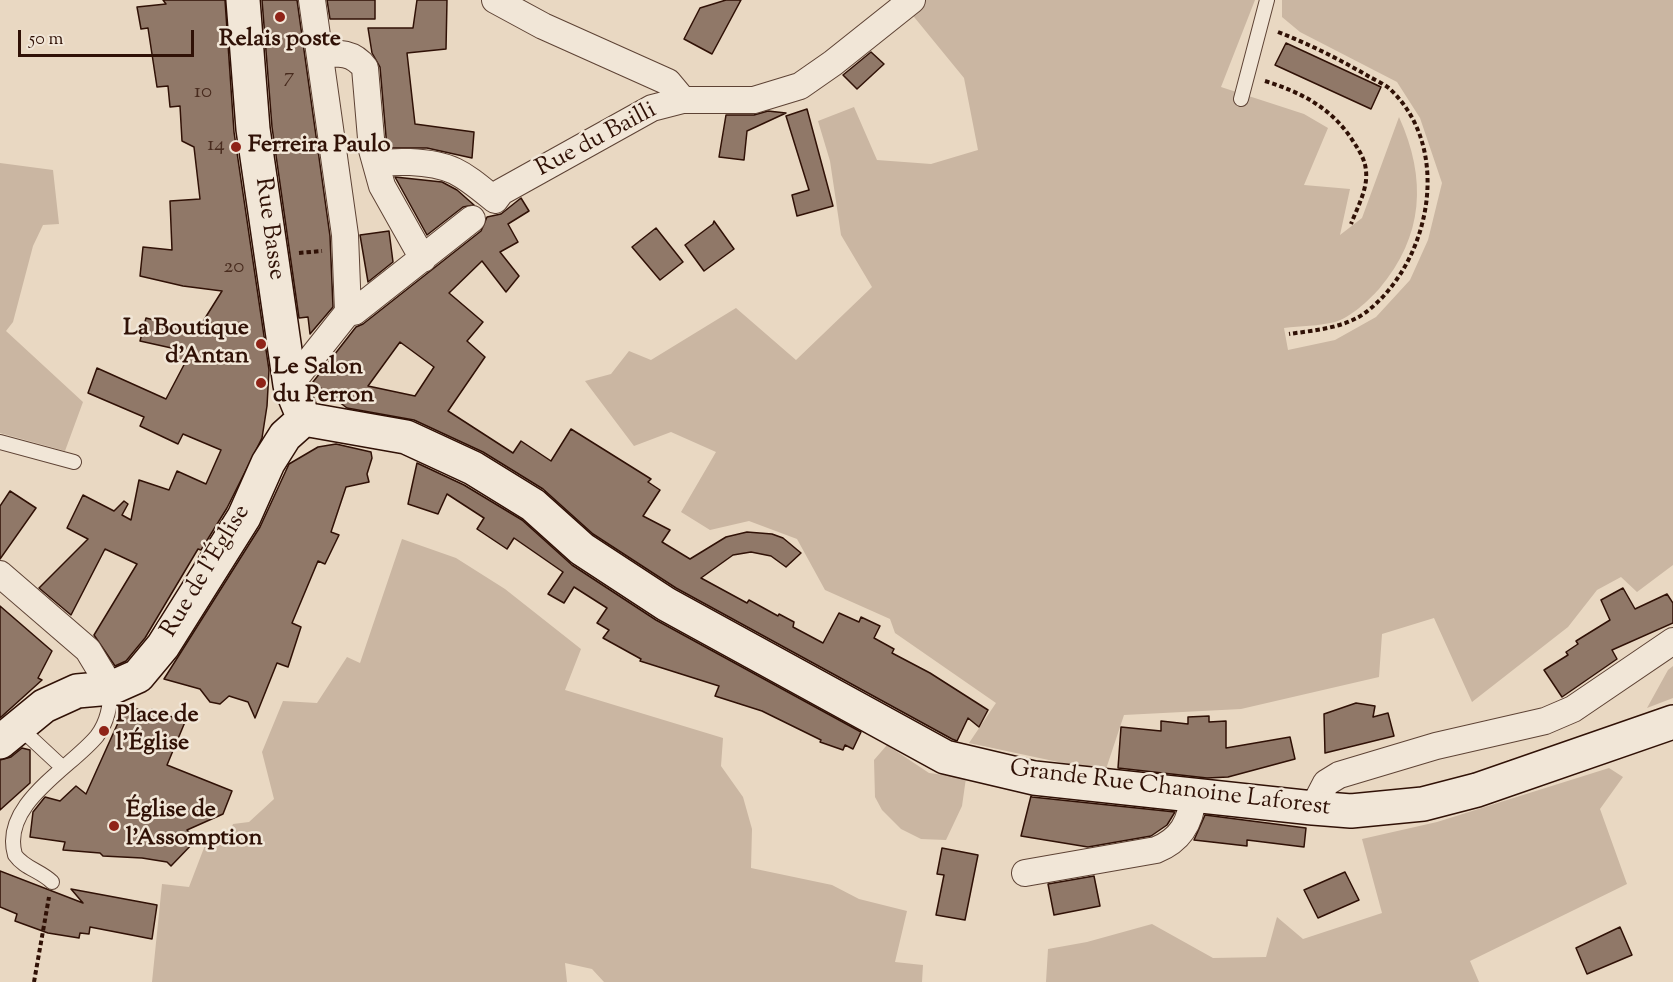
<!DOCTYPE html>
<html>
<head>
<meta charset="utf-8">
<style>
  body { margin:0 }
  #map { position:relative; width:1673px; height:982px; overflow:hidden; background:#e9d8c2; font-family:"Sorts Mill Goudy",serif }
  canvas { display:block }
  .scale { position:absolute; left:18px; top:30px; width:176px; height:27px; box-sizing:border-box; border:3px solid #301106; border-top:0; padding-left:8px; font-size:18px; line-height:21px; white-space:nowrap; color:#301106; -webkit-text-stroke:4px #f1e6d7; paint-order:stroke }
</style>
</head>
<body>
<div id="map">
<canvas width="1673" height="982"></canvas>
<div class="scale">50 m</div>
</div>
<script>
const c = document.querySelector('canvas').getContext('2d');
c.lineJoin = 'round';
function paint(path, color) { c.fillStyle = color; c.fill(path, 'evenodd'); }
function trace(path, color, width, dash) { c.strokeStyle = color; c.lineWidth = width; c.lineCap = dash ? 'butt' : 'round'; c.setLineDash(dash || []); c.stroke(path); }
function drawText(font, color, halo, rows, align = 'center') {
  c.font = font + ' "Sorts Mill Goudy",serif'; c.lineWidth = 5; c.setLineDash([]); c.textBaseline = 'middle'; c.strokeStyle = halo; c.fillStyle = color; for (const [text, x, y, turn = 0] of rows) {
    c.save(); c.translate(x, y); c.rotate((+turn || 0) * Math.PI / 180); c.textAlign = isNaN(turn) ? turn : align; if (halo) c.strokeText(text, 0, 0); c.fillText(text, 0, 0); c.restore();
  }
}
paint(new Path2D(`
  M924,0H1255L1221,87L1304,114L1328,128L1304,185L1350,189L1340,235L1362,218L1399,117C1427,179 1424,236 1379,289C1368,301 1351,317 1335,322C1319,326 1300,326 1284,328L1288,350L1335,340L1376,317L1410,280L1428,240L1442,183L1420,118L1397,82L1300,32L1282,17V0H1673V565L1637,592L1621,577L1597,590L1568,627L1472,702L1434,618L1382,634L1379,677L1241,709L1124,715L1105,772L969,743L996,703L895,633L890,619L825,590L797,539L749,521L710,530L681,512L716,452L671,432L634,446L585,381L611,374L629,351L651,360L736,308L796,360L872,287L841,235L830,161L818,121L854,107L877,160L931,164L978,150L964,78L910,12Z
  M0,163L53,170L59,224L43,225L33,246L13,322L6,331L83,402L65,451L0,433Z
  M402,539L456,558L505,589L581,649L565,690L723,738L721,766L743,797L752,829L751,868L832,885L859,899L907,911L895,962L923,965L922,982H604L592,969L565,963L567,982H152L162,884L189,887L207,840H227L233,824L249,822L274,799L262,752L283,701L317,703L347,657L360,663Z
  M1673,666V698L1647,708L1668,670Z
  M887,745L929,773L966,778L962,806L946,840L921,839L901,829L882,810L875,797L874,760Z
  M1609,768L1623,777L1600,809L1627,884L1470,961L1479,982H1046L1048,949L1087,942L1152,924L1213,958L1266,957L1277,917L1303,939L1382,913L1362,839L1437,822Z`), '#cab6a2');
const building = new Path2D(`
  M163,0H225L234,132L269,370L267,406L262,438L227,508L201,550L198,549L145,638L126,661L115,666L94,635L137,564L105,549L71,615L39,588L88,539L67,528L83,495L114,511L124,501L128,504L122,515L131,520L139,480L169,490L177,471L206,484L221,450L183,434L178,444L140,426L144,417L88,393L97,368L166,399L186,361L173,358L176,349L140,341L146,318L197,331L222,291L183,286L140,276L143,247L172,250L170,201L200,199L194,147L182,141L180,106L170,107L168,86L157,87L148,28L141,29L137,7L166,4Z
  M262,0H297L330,236L333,307L310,334L308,317L299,318L272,127Z
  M327,0H375V19H330Z
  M417,0H447L446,49L407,53L415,124L474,132L472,158L427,148H387L380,67L372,53L368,28H413Z
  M726,0H741L712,54L684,39L700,8Z
  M1286,43L1381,87L1371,109L1275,65Z
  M871,52L884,64L857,89L843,75Z
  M807,109L833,206L797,216L792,195L809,190L786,116Z
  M768,111L786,113L747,131L744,160L719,157L726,115H754Z
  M395,177L442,182L457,190L474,205L463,207L427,235Z
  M521,198L529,211L508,224L518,242L500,252L519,276L506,292L482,261L449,293L483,322L467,341L485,357L448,411L513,453L521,441L551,461L571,429L651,479L648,482L660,490L643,516L670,530L662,542L690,559L726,537L747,532L772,534L783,538L801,553L786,567L771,556L751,552L733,555L701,578L747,603L749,600L778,616L779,614L794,622L793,627L823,643L839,613L859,622L861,617L880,626L874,638L894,649L892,653L930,673L988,710L979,727L968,718L957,741L952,739L676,588L593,534L543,489L483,452L414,420L347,408L313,382L356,327L363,324L481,231L487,217L501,214ZM400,342L434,367L415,396L368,386Z
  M714,221L734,249L704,271L685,245L713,224Z
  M656,228L683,262L660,280L632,247Z
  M389,231L393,262L368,282L360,235Z
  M336,444L371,452L372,458L367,474L369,482L346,487L331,532L339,535L325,564L318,561L292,623L301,627L288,667L277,663L255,718L248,702L229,696L220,704L210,702L200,689L164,679L260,527L289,464L318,447Z
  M417,463L464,485L522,520L572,565L656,620L861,732L853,749L845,745L843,750L820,742L821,740L762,711L715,696L719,686L640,661L641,659L603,638L609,630L597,623L607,608L574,587L564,603L548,594L563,572L514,538L507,549L477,529L484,518L447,494L438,514L408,504Z
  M10,491L36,508L0,559V506Z
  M1623,588L1635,609L1667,594L1673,603V623L1612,650L1617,659L1562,697L1544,670L1568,655L1566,652L1578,644L1576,641L1610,620L1601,600Z
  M0,606L52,651L38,678L42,680L0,718Z
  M1356,703L1375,706L1373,717L1388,713L1394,736L1325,753L1324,714Z
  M126,705L151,714L152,709L185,722L167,765L232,791L223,814L187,830L196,840L171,866L167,862L142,858L103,856L100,853L63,850L65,842L30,837L33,812L45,797L60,801L76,786L86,794Z
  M1209,716V722L1226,721V748L1290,737L1295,759L1228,777L1207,778L1118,768L1121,727L1161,731V721L1188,724V717Z
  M22,748L30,750V783L0,810V760L11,757Z
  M1031,796L1032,797L1175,812L1167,825L1151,836L1088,847L1021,836Z
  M1205,815L1306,828L1304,847L1247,840V846L1194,840Z
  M942,848L978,855L965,920L936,915L944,875L937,874Z
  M0,871L83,903L71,889L157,905L152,939L90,927L89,934L80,933L79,938L48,933L15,921L17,914L0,907Z
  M1345,872L1359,900L1318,918L1304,890Z
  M1094,876L1100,906L1054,915L1048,884Z
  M1620,927L1632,955L1587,974L1576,948Z`);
paint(building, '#907868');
trace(building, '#301106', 1.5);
const service = new Path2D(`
  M1241,99L1267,0
  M0,442L74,462
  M19,727L61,766
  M52,882C41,871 24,868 15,855C0,804 72,767 97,736C108,721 110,706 111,688`);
const minor = new Path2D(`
  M312,0L345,235L348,312
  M495,0L543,26L668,82L683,100
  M320,54C339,53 353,52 365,68L372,150L382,186L423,259
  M378,166C389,161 398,162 410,162C453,164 463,174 495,200L501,192L652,108L683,100H754L800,86L833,63L912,0
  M290,385L348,312H354L472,219
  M0,574L88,650L111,688
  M1313,808L1326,783L1339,775L1436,746L1545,721L1573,709L1673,641
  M1025,873L1156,850C1181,840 1191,822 1193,796`);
const secondary = new Path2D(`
  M304,419L406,437L473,468L533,505L582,549L666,604L945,757L1034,778L1313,808L1351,811L1423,804L1477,790L1673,722
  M0,742L44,706L77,691L111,688L138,676L163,646L244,517L268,463L285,436L304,419L290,385L253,129L243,0`);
trace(service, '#5e4335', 16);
trace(minor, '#5e4335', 28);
trace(secondary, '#301106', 36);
trace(new Path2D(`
  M1278,32C1309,44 1339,59 1368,76C1375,80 1385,84 1391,90C1452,149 1431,258 1370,309C1348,328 1316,330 1289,334
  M1265,81C1300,92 1330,107 1351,138C1358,149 1365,158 1366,171C1368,189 1357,208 1351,224
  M299,253L322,251
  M34,982L49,897`), '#301106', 4, [4.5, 3]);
trace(service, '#f1e6d7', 14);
trace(minor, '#f1e6d7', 26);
trace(secondary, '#f1e6d7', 33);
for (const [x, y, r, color] of [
  [280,17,6,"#8f2418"],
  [236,147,6,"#8f2418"],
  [261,344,6,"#8f2418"],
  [261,383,6,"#8f2418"],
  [104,731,6,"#8f2418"],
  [114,826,6,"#8f2418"]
]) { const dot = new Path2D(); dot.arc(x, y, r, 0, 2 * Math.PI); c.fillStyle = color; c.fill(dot); trace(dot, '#f1e6d7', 2); }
drawText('21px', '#482b1e', null, [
  ["7",289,78],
  ["10",203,93],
  ["14",216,146],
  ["20",234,268]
]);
drawText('bold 24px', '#301106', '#f1e6d7', [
  ["Relais poste",280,41,"center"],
  ["Ferreira Paulo",248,147],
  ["La Boutique",249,330,"right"],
  ["d'Antan",249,358,"right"],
  ["Le Salon",273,369],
  ["du Perron",273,397],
  ["Place de",116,717],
  ["l'Église",116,745],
  ["Église de",126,812],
  ["l'Assomption",126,840]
], 'left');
drawText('24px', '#301106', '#f1e6d7', [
  ["Rue du Bailli",597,141,-28],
  ["Rue Basse",268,229,82],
  ["Rue de l'Église",207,572,-59],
  ["Grande Rue Chanoine Laforest",1170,790,7]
]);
</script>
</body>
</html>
